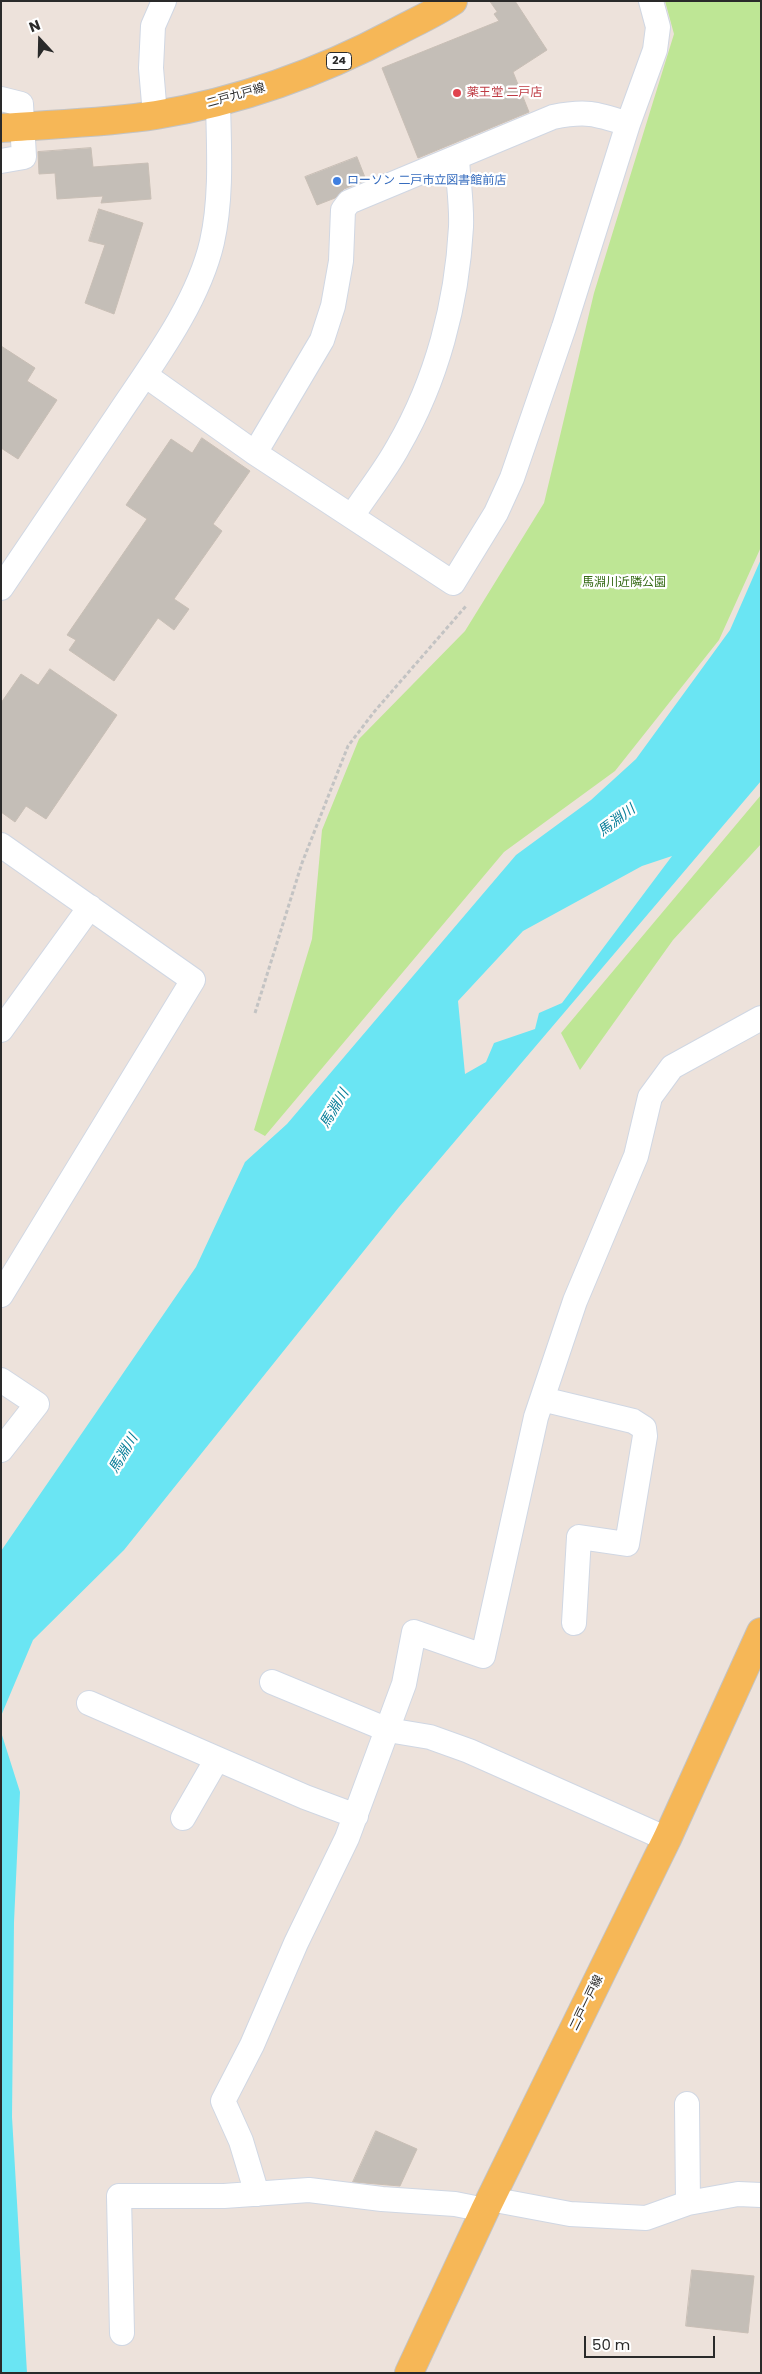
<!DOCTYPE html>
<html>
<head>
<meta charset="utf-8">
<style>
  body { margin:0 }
  #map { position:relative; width:762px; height:2374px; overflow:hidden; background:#ede2db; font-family:Poppins,sans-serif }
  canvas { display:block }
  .frame { position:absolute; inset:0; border:2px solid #2a2a2a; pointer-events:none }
  .north { position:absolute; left:15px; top:15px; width:50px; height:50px; -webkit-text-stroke:4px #fff; paint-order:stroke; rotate:339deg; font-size:14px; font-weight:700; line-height:20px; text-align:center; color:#2a2a2a }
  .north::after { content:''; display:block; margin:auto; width:18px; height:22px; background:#2a2a2a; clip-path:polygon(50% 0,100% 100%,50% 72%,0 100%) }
  .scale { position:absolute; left:584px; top:2336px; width:131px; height:22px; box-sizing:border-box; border:2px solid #2a2a2a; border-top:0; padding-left:6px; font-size:15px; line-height:18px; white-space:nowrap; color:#2a2a2a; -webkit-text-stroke:4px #fff; paint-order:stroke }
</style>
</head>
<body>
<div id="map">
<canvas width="762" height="2374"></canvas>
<div class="frame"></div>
<div class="north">N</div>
<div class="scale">50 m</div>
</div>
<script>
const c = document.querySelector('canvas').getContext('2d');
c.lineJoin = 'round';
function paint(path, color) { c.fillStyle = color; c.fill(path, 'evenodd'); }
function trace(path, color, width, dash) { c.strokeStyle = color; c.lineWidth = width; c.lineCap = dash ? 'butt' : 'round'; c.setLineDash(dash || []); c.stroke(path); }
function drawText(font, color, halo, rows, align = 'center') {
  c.font = font + ' Poppins,"Noto Sans JP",sans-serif'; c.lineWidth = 4.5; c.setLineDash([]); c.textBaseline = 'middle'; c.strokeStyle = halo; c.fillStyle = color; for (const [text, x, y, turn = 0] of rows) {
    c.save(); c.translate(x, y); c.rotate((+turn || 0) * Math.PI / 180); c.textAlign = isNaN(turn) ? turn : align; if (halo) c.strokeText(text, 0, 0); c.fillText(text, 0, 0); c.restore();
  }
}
paint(new Path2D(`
  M665,1H761V547L719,640L615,771L504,852L265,1136L254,1130L312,939L322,830L359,739L465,631L544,503L594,293L674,34Z
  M761,795V844L673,940L580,1070L561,1033Z`), '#bee695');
paint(new Path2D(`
  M761,559V781L399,1207L124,1550L33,1640L1,1716V1551L196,1267L245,1162L287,1124L516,855L591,800L636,759L730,630ZM672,856L562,1003L539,1013L535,1029L494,1043L486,1062L465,1074L458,1001L523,931L642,866Z
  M1,1732L20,1792L14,1922L12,2117L27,2373H1Z`), '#6ae5f3');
const building = new Path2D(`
  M490,1H515L547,50L513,72L529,112L418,158L382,68L499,21L494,14L497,12Z
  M91,148L93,167L148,163L151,199L101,203L103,196L57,199L55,173L39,174L38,152Z
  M357,157L366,180L344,189L335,198L317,205L305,177Z
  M99,209L143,223L114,314L85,303L105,245L89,241Z
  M1,346L35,368L27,381L57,400L18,459L1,448Z
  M202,438L250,471L213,524L222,531L174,599L189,609L174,630L158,618L114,681L69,650L76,640L67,635L147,519L126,505L171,439L192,453Z
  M50,669L117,715L46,819L26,806L15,822L1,812V703L21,674L38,685Z
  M376,2131L417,2149L400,2186L353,2182Z
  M692,2270L754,2276L748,2333L686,2326Z`);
paint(building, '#c4beb7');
trace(building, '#c8beb5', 1);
const minor = new Path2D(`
  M1,99L21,104L24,157L1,161
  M155,115L151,68L153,26L164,1
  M145,375L255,453L453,583L496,513L512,478L564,327L628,124L655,50L658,27L651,1
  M255,453L322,340L333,306L341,261L343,210L349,202L553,117C587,110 597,114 628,124
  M352,516C367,493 385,471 398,447C437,380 457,303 461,227C462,204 458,181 457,158
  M1,588C40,530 79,472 118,415C152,364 198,303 212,242C222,197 219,149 218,103
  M1,845L193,980L1,1295
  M1,1030L90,907
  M1,1380L37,1404L1,1450
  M542,1399L633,1421L644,1428L645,1436L627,1544L579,1537L574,1623
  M272,1682L388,1730L430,1737L469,1751L667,1839
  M89,1703L305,1797L356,1816
  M183,1818L217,1759
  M687,2104L688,2203
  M257,2194L241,2141L223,2101L252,2045L296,1943L347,1838L404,1684L414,1632L483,1656L536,1417L575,1301L636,1156L650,1097L672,1067L761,1018
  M490,2199L570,2214L646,2218L688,2203L738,2194L761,2195
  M122,2333L119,2196H224L309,2190L382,2199L455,2204L485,2210`);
const major = new Path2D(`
  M1,128C53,124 105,123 156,115C241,101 321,72 396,32C415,22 435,13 453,1
  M409,2373L485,2210L667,1839L761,1632`);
trace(minor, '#d0d7e3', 26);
trace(major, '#c3c3c3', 30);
trace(new Path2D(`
  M255,1013L302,863L348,746L374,712L466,606`), '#c3c3c3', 3, [4, 2.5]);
trace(minor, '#fff', 24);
trace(major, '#f6b757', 28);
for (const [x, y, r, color] of [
  [457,93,5,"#e0444e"],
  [337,181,5,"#3f7fe0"]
]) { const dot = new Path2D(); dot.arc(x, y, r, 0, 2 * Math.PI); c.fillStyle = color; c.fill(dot); trace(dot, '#fff', 2); }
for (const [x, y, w] of [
  [339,61,25]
]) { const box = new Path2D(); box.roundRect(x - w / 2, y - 8.5, w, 17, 4); c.fillStyle = '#fff'; c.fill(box); trace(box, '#2a2a2a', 1); }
drawText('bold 11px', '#2a2a2a', null, [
  ["24",339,61]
]);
drawText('12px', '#be3a42', '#fff', [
  ["薬王堂 二戸店",467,93]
], 'left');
drawText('12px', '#2a2a2a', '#fff', [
  ["二戸九戸線",236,96,-16],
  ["二戸一戸線",587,2003,-64]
]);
drawText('12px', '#366cbe', '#fff', [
  ["ローソン 二戸市立図書館前店",347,181]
], 'left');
drawText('12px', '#366a17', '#fff', [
  ["馬淵川近隣公園",624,583]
]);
drawText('italic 14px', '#087e99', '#fff', [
  ["馬淵川",617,821,-37],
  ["馬淵川",335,1109,-59],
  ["馬淵川",124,1454,-59]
]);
</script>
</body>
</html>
